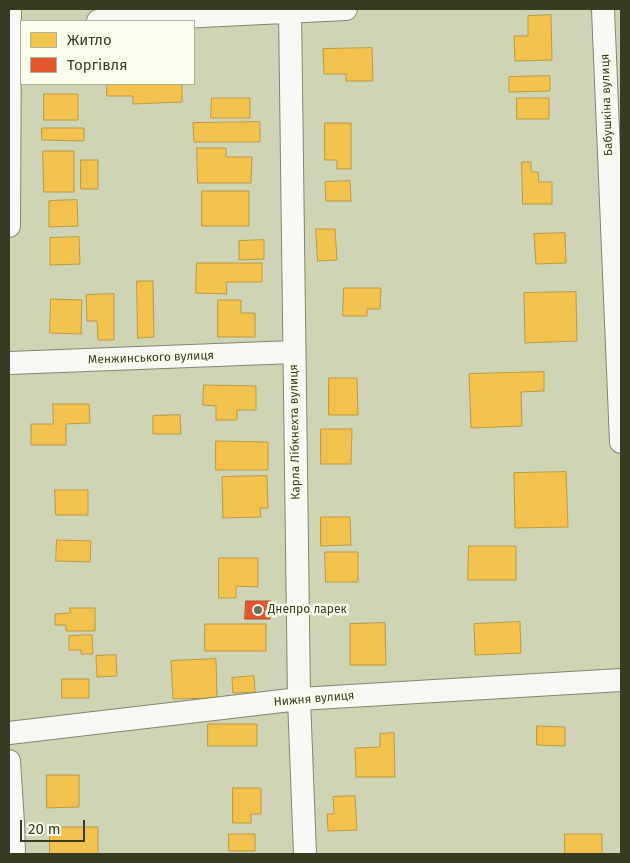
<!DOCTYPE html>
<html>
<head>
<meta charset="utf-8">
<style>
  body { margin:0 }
  #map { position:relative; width:630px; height:863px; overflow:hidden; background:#cfd5b4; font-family:"Fira Sans",sans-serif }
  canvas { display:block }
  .frame { position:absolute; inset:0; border:10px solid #363b22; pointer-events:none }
  .legend { position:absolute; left:20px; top:20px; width:175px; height:65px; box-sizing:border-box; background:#faffed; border:1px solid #acb19c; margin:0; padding:6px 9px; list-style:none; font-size:15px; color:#363b22 }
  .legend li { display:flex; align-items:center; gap:10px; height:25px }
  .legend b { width:25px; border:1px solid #acb19c }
  .scale { position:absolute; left:20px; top:820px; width:65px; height:22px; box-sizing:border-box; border:2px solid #363b22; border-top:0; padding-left:6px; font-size:15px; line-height:18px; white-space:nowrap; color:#363b22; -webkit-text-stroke:4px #faffed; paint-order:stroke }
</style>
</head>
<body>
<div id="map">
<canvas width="630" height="863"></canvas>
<div class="frame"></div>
<ul class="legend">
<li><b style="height:14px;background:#f2c14e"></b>Житло</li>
<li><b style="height:14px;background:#e4572e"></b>Торгівля</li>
</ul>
<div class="scale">20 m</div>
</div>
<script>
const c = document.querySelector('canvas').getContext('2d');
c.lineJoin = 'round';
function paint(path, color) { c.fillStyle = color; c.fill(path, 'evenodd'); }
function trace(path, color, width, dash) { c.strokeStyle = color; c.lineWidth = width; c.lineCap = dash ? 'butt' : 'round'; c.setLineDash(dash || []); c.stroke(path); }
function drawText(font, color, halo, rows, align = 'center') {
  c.font = font + ' "Fira Sans",sans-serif'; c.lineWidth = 5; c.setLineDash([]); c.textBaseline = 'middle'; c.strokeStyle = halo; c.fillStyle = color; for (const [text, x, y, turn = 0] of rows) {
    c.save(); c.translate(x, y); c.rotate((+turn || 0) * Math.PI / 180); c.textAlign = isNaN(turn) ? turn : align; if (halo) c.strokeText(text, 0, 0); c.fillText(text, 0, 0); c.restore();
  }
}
const homes = new Path2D(`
  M551,15L552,60L515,61L514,36H528V16Z
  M372,48L373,81H346V74H324L323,49Z
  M550,76V91L509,92V77Z
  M107,84H182V102L133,104V96H107Z
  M44,94H78V120H44Z
  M212,98H250V118H211Z
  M517,98H549V119H517Z
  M260,122V142H194L193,123Z
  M325,123H351V169H337V160H325Z
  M42,128H84V141L42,140Z
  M197,148H226V157H252L251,183H198Z
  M43,151H74V192H44Z
  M81,160H98V189H81Z
  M522,162H531V172H538L539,182H552V204H523Z
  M350,181L351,201H326L325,182Z
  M202,191H249V226H202Z
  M77,200L78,226L49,227V201Z
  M316,229H335L337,260L318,261Z
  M565,233L566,263L536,264L534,234Z
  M79,237L80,264L50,265V238Z
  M264,240V259L239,260V241Z
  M197,263H262V282H226L227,294L196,293Z
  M137,281H153L154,337L138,338Z
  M344,288H381L380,309H367V316H343Z
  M576,292L577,341L525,343L524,293Z
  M114,294V340H98L97,321H87L86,295Z
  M51,299L82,300L81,334L50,333Z
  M218,300H241V313H255V337H218Z
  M544,372V391L521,392L522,426L471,428L469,374Z
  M329,378H357L358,415H329Z
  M204,385L256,386V410H237V420H216V406L203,405Z
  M53,404H89L90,423L66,424V445H31V424H53Z
  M180,415L181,434H153V416Z
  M321,429H352L351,464H321Z
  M216,441L268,442V470H216Z
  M566,472L568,527L515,528L514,473Z
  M267,476L268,508H260L261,517L223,518L222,477Z
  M55,490H88V515H56Z
  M321,517H350L351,545L321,546Z
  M57,540L91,541L90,562L56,561Z
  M469,546H516V580H468Z
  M325,552H358V582H326Z
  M219,558H258V587L236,586V598H219Z
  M70,608H95V631H66V625H55V614L70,613Z
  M520,622L521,653L475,655L474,624Z
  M385,623L386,665H350V624Z
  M205,624H266V651H205Z
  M92,635L93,654H81V650H69V636Z
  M116,655L117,676L97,677L96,656Z
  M216,659L217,698L173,699L171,661Z
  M254,676L255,692L233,693L232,678Z
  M62,679H89V698H62Z
  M208,724H257V746H208Z
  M537,726L565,727V746L537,745Z
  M394,733L395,777H356L355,748L380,747V734Z
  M47,775H79V807L47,808Z
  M233,788H261V814H251V823H233Z
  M355,796L357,830L328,831L327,814H334L333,797Z
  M50,827H98V854H50Z
  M229,834H255V851H229Z
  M565,834H602V854H565Z`);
paint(homes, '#f2c14e');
trace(homes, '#ba9941', 1);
const shops = new Path2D(`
  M246,601H271L270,619H245Z`);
paint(shops, '#e4572e');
trace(shops, '#b04f2a', 1);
const minor = new Path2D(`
  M290,9L299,699L305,854
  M603,9L621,442
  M98,21L346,9
  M9,226L10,9
  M9,363L294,352
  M9,733L299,699L621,680
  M9,761L13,823L14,854`);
trace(minor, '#82866d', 24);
trace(minor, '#f8f9f4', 22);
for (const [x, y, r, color] of [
  [258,610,5,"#6c7155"]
]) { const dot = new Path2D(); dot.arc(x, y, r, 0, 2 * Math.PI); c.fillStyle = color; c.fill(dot); trace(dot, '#faffed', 2); }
drawText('12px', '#363b22', '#faffed', [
  ["Бабушкіна вулиця",607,105,-92],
  ["Менжинського вулиця",151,358,-2],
  ["Карла Лібкнехта вулиця",295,432,-91],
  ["Нижня вулиця",314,699,-5]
]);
drawText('12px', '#363b22', '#faffed', [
  ["Днепро ларек",268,610]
], 'left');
</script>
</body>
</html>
